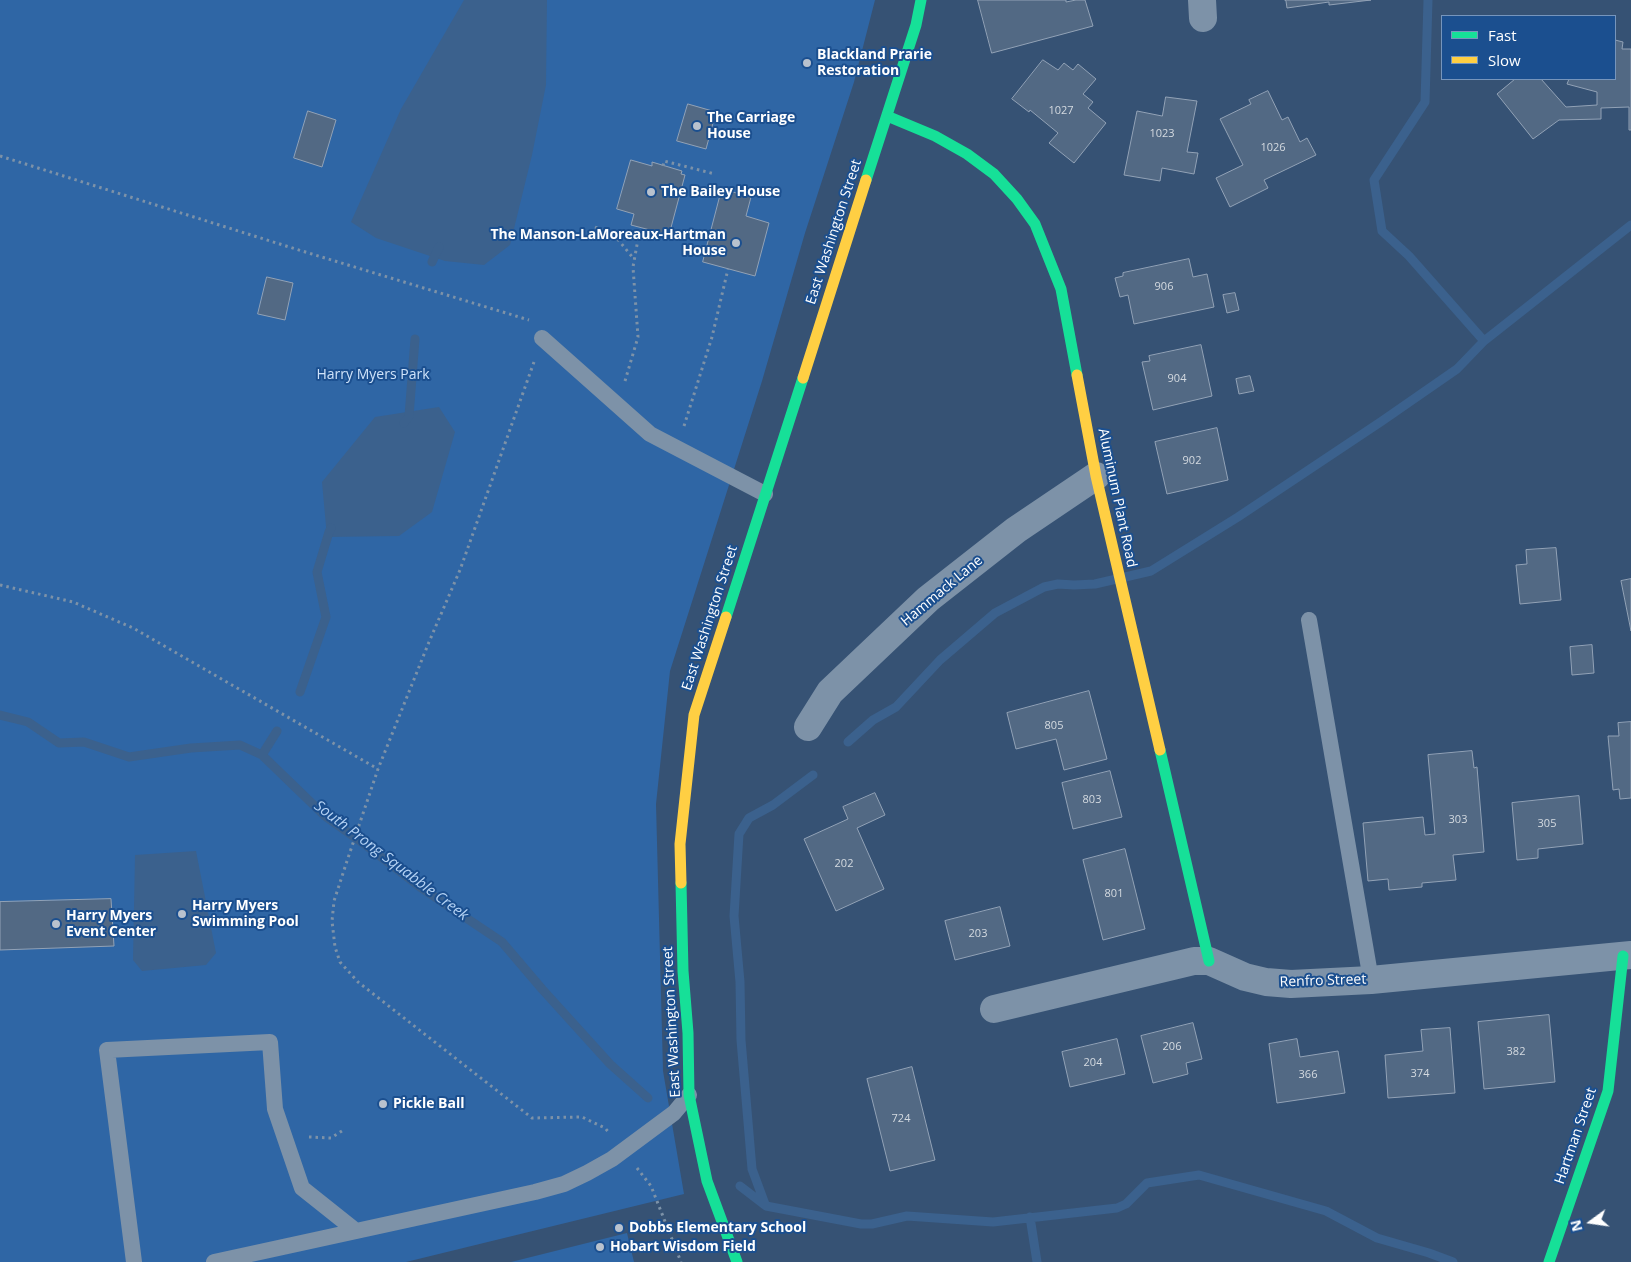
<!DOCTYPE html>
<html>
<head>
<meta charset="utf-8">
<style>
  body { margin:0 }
  #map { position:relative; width:1631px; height:1262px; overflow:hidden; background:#365274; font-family:"Open Sans",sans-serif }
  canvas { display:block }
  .legend { position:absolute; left:1441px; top:15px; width:175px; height:65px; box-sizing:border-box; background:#1b4f8f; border:1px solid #7695bc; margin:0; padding:6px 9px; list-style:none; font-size:15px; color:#fff }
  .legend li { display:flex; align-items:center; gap:10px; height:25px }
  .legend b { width:25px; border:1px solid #7695bc }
  .north { position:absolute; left:1566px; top:1197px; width:50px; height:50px; -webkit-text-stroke:4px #1b4f8f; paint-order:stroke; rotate:256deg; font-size:14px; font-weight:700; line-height:20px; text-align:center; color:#fff }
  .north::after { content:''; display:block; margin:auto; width:18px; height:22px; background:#fff; clip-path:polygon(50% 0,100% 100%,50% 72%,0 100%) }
</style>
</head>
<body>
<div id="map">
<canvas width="1631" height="1262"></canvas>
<ul class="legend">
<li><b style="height:6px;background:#16e098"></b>Fast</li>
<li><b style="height:6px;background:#ffcf43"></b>Slow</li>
</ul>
<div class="north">N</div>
</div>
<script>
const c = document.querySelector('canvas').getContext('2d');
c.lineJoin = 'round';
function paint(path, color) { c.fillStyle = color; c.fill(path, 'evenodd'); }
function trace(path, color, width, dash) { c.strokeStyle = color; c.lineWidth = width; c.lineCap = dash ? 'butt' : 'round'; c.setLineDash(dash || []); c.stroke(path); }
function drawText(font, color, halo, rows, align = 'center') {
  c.font = font + ' "Open Sans",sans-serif'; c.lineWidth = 4; c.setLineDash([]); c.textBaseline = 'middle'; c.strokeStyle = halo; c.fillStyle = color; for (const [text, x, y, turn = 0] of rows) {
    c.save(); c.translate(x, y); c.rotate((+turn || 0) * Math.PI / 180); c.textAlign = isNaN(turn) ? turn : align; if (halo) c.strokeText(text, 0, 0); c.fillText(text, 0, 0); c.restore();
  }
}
paint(new Path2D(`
  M0,0H875L854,82L805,233L762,381L670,671L656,804L663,1071L684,1194L406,1262H0Z
  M627,1233L634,1262H511Z`), '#2f66a5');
paint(new Path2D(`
  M464,0H547L546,85L532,155L510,245L484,265L445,261L376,238L351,222L401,109Z
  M439,407L455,432L432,512L399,536L327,537L322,482L375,417Z
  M196,851L216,953L206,965L142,971L133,960L135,855Z`), '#3b618d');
trace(new Path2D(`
  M1428,0L1425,102L1374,180L1382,231L1409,256L1484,341
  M432,262L439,247
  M404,423L409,416L415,339
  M300,692L326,617L317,572L329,532L331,528
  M0,715L28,722L59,743L84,742L129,757L191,748L240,745L262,755L325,816L363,843L420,887L502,942L542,989L610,1064L648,1098
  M848,742L873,720L896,707L940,660L995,613L1044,587L1058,584L1074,585L1095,584L1151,571L1238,517L1382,421L1457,369L1484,341L1631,225
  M262,755L277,731
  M740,1186L766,1206L861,1224H872L907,1216L993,1222L1117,1208L1126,1204L1147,1183L1199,1175L1326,1211L1377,1238L1429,1253L1453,1262
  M765,1204L752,1169L741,1040L740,982L734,916L739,834L749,818L773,805L813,775
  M1030,1217L1037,1262`), '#3b618d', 9);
const building = new Path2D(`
  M978,0H1066V2L1076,0H1085L1093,26L992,53Z
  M1285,0H1371L1329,5V2L1287,8L1286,1Z
  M1615,40L1623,42L1622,49H1631V130H1629V107L1601,108V119L1559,120L1533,139L1497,94L1515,79H1541L1566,107L1597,105V92L1567,84L1569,79H1615Z
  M1043,60L1058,70L1064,63L1073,70L1078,64L1096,79L1083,94L1093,102L1088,108L1106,123L1074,163L1049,143L1058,133L1030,110L1029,112L1012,99Z
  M1268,91L1282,120L1288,117L1300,142L1307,138L1316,155L1264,180L1268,188L1230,207L1216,178L1243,165L1220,119L1251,104L1249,100Z
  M1166,97L1197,101L1187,152L1198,153L1194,174L1162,168L1160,181L1124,175L1137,111L1162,116Z
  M688,104L716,112L706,149L677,141Z
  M308,111L336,120L322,167L294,158Z
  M631,160L652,166V162L682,171L681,174L685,175L669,235L631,225L634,214L617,209Z
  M722,189L751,197L746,216L769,223L755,276L703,262Z
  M1189,259L1193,277L1207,274L1214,307L1134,324L1128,295L1120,297L1115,278L1123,276V273Z
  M267,277L293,283L285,320L258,314Z
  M1235,293L1239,310L1227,313L1223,295Z
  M1201,345L1212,396L1153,410L1142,362L1150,361L1149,356Z
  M1250,376L1254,391L1239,394L1236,379Z
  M1217,428L1228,480L1167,494L1155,442Z
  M1556,548L1561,600L1520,604L1516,565L1527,564L1526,550Z
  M1631,579V631L1621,581Z
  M1592,645L1594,673L1572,675L1570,647Z
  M1089,691L1107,759L1064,770L1056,739L1016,749L1007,713Z
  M1631,722V798L1620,799L1619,789L1613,790L1608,736H1619L1618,723Z
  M1472,751L1474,768L1477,767L1484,852L1453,855L1456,880L1422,883V887L1389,890L1388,879L1368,881L1363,823L1423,817L1425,835L1435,834L1428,755Z
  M1110,771L1122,817L1073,829L1062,783Z
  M875,793L885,815L857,828L884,889L836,911L804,839L848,819L843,807Z
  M1579,796L1583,844L1538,849V858L1517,860L1512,803Z
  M1125,849L1145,929L1103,940L1083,860Z
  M111,899L114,946L0,950V902Z
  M1000,907L1010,946L955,960L945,921Z
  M1549,1015L1555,1082L1484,1089L1478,1022Z
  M1193,1023L1202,1059L1186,1063L1188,1074L1153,1083L1141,1036Z
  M1450,1028L1455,1093L1388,1098L1385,1055L1423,1051L1421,1030Z
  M1117,1039L1125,1074L1070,1087L1062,1052Z
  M1297,1039L1300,1057L1338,1051L1345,1093L1277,1103L1269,1044Z
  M912,1067L935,1160L890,1171L867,1079Z`);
paint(building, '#526984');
trace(building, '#92a2b6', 1);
trace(new Path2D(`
  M0,156L302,251L529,320
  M663,166L664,161L715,174
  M595,227L615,236L634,259
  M534,362L460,570L429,642L378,769L347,861L334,901L332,921L335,947L340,962L358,982L532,1118L582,1117L605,1128L610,1134
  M625,381L638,337L633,267L640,228
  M684,426L712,337L728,269
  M0,585L73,602L133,628L378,769
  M309,1137L331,1138L345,1129
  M637,1168L651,1186L681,1262`), '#7d92a8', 3, [2.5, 4]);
trace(new Path2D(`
  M542,338L650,434L765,494
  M1309,620L1371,980
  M134,1262L107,1050L270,1042L275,1109L302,1188L356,1231
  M214,1262L535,1192L564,1184L587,1173L612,1159L674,1113L689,1095`), '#7d92a8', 16);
trace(new Path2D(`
  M1202,0L1203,18
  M808,727L830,692L928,599L1016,530L1096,476
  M994,1009L1194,961H1209L1245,977L1266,982L1291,984L1371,980L1631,955`), '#7d92a8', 28);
trace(new Path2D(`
  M887,116L935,136L967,154L994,174L1017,199L1035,224L1061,289L1077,375
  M866,180L916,25L921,0
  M726,617L803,378
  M1160,750L1209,961
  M681,883L683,971L688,1033L689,1095L707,1181L737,1262
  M1549,1262L1608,1091L1623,956`), '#16e098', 11);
trace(new Path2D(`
  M1077,375L1096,476L1160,750
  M803,378L866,180
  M681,883L680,844L694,715L726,617`), '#ffcf43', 11);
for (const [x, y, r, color] of [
  [807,63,5,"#b9c2ce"],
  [697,126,5,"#b9c2ce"],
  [651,192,5,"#b9c2ce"],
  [736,243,5,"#b9c2ce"],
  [182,914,5,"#b9c2ce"],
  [56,924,5,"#b9c2ce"],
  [383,1104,5,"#b9c2ce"],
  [619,1228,5,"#b9c2ce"],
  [600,1247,5,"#b9c2ce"]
]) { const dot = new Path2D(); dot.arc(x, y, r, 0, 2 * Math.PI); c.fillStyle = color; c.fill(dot); trace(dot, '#1b4f8f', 2); }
drawText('11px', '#d4dae0', null, [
  ["1027",1061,111],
  ["1023",1162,134],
  ["1026",1273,148],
  ["906",1164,287],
  ["904",1177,379],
  ["902",1192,461],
  ["805",1054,726],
  ["803",1092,800],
  ["303",1458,820],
  ["305",1547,824],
  ["202",844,864],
  ["801",1114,894],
  ["203",978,934],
  ["206",1172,1047],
  ["382",1516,1052],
  ["204",1093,1063],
  ["374",1420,1074],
  ["366",1308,1075],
  ["724",901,1119]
]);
drawText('bold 14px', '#fff', '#1b4f8f', [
  ["Blackland Prarie",817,55],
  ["Restoration",817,71],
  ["The Carriage",707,118],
  ["House",707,134],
  ["The Bailey House",661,192],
  ["The Manson-LaMoreaux-Hartman",726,235,"right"],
  ["House",726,251,"right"],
  ["Harry Myers",192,906],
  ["Swimming Pool",192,922],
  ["Harry Myers",66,916],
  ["Event Center",66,932],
  ["Pickle Ball",393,1104],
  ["Dobbs Elementary School",629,1228],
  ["Hobart Wisdom Field",610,1247]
], 'left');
drawText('14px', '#fff', '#1b4f8f', [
  ["East Washington Street",834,232,-72],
  ["Aluminum Plant Road",1117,498,78],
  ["Hammack Lane",942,591,-40],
  ["East Washington Street",710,618,-72],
  ["Renfro Street",1323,981,-2],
  ["East Washington Street",672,1022,-93],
  ["Hartman Street",1576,1136,-71]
]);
drawText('14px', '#cfe3fa', '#1b4f8f', [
  ["Harry Myers Park",373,375]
]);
drawText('italic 15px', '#b5d3f5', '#1b4f8f', [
  ["South Prong Squabble Creek",391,861,37]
]);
</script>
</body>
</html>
